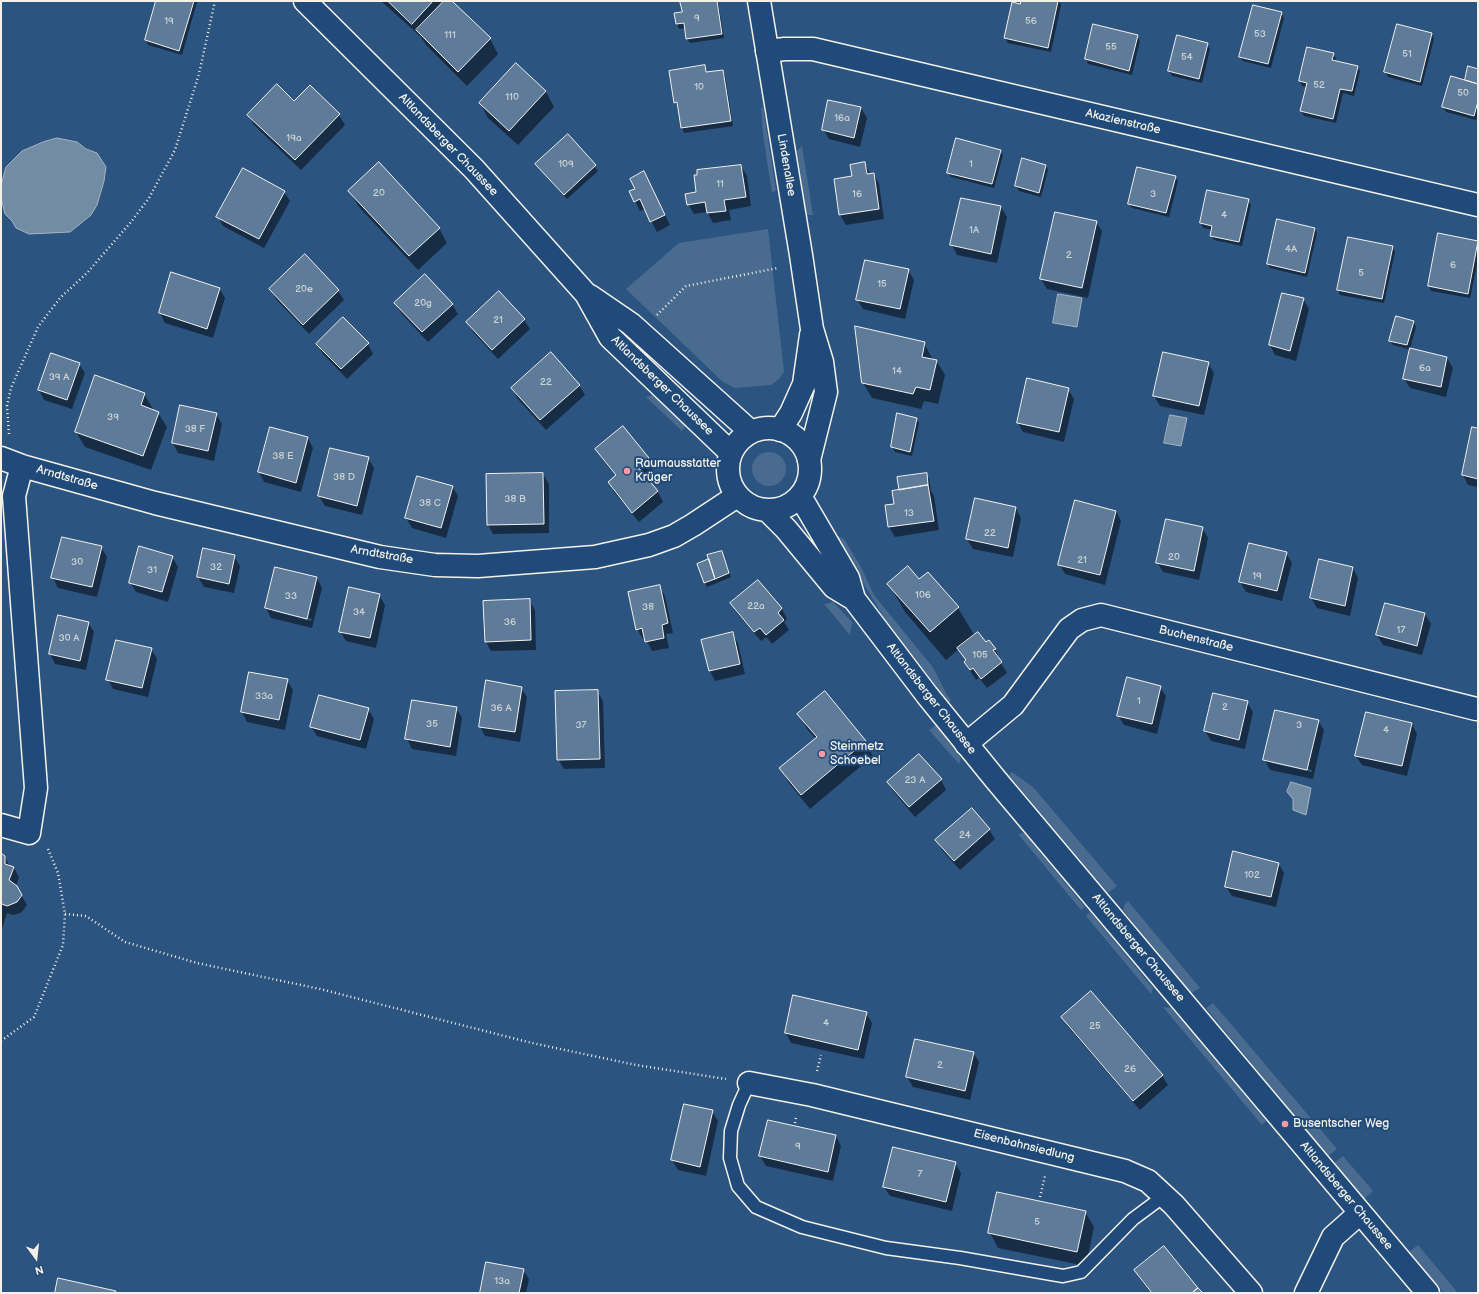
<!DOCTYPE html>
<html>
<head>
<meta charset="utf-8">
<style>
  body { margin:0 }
  #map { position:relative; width:1479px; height:1294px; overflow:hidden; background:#2c5481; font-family:"Balsamiq Sans",sans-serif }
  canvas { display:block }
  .frame { position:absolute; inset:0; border:2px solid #f4f1e8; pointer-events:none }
  .north { position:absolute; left:16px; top:1238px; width:40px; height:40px; -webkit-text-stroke:3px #1f4a7a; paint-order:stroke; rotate:165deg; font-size:11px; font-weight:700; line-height:16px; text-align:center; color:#f4f1e8 }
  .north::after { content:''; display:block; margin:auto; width:14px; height:18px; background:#f4f1e8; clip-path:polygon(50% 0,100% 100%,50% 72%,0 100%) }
</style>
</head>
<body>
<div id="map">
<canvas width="1479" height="1294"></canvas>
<div class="frame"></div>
<div class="north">N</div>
</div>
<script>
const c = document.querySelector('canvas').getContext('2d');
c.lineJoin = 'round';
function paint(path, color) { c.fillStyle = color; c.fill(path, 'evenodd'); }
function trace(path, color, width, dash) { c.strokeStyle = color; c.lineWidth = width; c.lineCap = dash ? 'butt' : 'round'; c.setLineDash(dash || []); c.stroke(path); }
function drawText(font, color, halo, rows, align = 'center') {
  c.font = font + ' "Balsamiq Sans",sans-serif'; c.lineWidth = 4; c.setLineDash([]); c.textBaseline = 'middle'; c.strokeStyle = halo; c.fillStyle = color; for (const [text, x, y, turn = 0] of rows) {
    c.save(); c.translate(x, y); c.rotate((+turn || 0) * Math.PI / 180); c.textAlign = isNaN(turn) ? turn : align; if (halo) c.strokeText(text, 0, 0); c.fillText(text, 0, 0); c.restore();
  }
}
paint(new Path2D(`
  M763,107L776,190L772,193L763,134L761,108Z
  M802,146L813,215H807L797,151Z
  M768,229L784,372L779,379L771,385L735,388L723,382L626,289L679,243Z
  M656,394L688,423L682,431L646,397Z
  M752 469a17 17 0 1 1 34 0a17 17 0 1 1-34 0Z
  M834,534L844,539L861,567L874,595L931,665C939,676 943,690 951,701L949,702L886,621Z
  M833,602L852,622L850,635L824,604Z
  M936,725L961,758L959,764L929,730Z
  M1012,772L1033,787L1117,886L1108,893L1009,775Z
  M1024,833L1085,907L1081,910L1018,834Z
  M1128,901L1200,988L1191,993L1123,910L1125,904Z
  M1090,912L1153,988L1151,994L1086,916Z
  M1213,1003L1337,1149L1328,1156L1206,1008Z
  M1163,1007L1171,1008L1266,1121L1262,1125Z
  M1343,1156L1373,1191L1364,1199L1334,1163Z
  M1418,1245L1458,1293H1444L1409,1252Z`), '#496b90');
const water = new Path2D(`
  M57,138L77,142L86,149L97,153L106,167L104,181L97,205L91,215L70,232L29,234L16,228L12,221L5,214L1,198V185L6,167L22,151L43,142Z
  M1058,294L1082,298L1077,327L1053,323Z
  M1170,415L1187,418L1181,446L1164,443Z
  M1291,782L1311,788L1306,815L1293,810V799L1287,792Z`);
paint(water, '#738ca6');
trace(water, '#a7b4c0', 1);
paint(new Path2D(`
  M157,1H196L197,2L182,55L148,45L146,40Z
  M381,1H443L444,3L446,1H451L490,39L498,54L467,86L426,45L421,37Z
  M681,1H718L724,38L690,43L687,39L686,28L679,29L677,24L675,14L683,12Z
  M1022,1H1059L1061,5L1051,52L1008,43L1005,38Z
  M1281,13L1284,18L1271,68L1243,61L1240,57Z
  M1432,34L1434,39L1422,86L1388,77L1385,72Z
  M1137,36L1140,41L1132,75L1088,64L1086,59Z
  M1207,44L1210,49L1202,83L1172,76L1169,71Z
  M1333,54L1336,58L1335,61L1357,67L1360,71L1354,96L1343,93L1336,123L1304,116L1301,111L1307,87L1302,86L1300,81Z
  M516,64L546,92L554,107L518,145L488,118L480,103Z
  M704,66L707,73L723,71L725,75L733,126L684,133L682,128L679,107L675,102Z
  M1469,68L1478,70V114L1476,120L1446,112L1443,107L1465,81Z
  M829,101L861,108L867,118L860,147L829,139L823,129Z
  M295,102L339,115L345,125L301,170L254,125L248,115Z
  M568,136L598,171L567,199L539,168Z
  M1000,151L1003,155L994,188L951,177L948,172Z
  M865,164L871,175L874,174L879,184L884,219L846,225L840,215L853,177Z
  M1046,165L1048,170L1041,197L1019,191L1016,186Z
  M741,166L747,176L751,206L729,210L731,220L713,223L707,212L694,214L688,204L697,193Z
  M644,172L670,225L657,232L645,209L640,211L635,201L636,189Z
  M1175,177L1178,181L1169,217L1132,208L1129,204Z
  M350,191L439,228L447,243L418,270L358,206Z
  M284,192L290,201L264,248L223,226L218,217Z
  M961,199L1001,207L1007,217L997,263L957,255L952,245Z
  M1248,200L1251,205L1242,246L1214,240L1211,236L1212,230L1203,228L1201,223Z
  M1096,222L1102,231L1088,298L1047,289L1041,279Z
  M1315,228L1317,233L1307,277L1270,268L1268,264Z
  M1439,234L1478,243V260L1470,298L1431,291L1429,286Z
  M1393,247L1395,252L1384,303L1340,295L1338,290Z
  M305,256L338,291L344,300L309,334L276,299L270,289Z
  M908,270L914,280L905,319L863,309L857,299Z
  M219,288L225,298L213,338L165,323L160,313Z
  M499,293L524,320L530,329L498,359L473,332L467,322Z
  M1283,294L1303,299L1309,309L1296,361L1275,355L1270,345Z
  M395,303L452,304L458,314L428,342L401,313Z
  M1397,317L1414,322L1416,327L1410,349L1447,358L1453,368L1446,397L1410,388L1404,378L1411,350L1393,345L1390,340Z
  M924,343L933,360H936L945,375L938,404L924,401L921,409L872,398L863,383Z
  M317,344H368L373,354L347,379L323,354Z
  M1208,363L1214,373L1204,415L1160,406L1154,396Z
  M79,364L85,373L72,409L44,400L39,390Z
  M579,385L585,395L546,430L517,398L512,388Z
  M1068,389L1074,399L1064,442L1023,432L1018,423Z
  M144,394L153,409L152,411L158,413L167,427L151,470L85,447L76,432Z
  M181,406L216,414L222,424L214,461L178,453L173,443Z
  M916,418L919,423L912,456L895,452L892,447Z
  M271,428L308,438L313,448L301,492L264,482L259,472Z
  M1478,429V487L1468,485L1463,475Z
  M596,449L648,458L654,468L644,476L658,492L663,502L639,522L614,492L609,482L616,476L602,459Z
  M368,458L374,468L362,515L325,506L319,496Z
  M543,474L549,484V533L493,534L488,525Z
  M926,474L929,479L931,491L934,496L939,530L895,537L889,527L886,506L895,505L901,491Z
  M452,486L458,496L446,538L412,528L406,518Z
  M1016,508L1021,518L1013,557L973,549L967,539Z
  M1116,511L1121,521L1105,585L1065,574L1060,565Z
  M1202,528L1208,538L1199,580L1163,572L1157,562Z
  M101,547L107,557L97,597L58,588L53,578Z
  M722,552L731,577L707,587L705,583L710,560Z
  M1286,553L1292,563L1282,601L1246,592L1240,582Z
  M234,556L240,566L234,593L204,587L198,577Z
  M172,557L178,567L168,602L136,592L130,582Z
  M276,568L317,578L322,588L312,628L271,618L266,608ZM272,609L312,619L311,621L272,611Z
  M1353,568L1358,578L1350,616L1317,608L1311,598Z
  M928,573L958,608L975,636L995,649L1000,659L999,660L1007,673L987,688L979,678L976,680L971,672L965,662L967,661L959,649L946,660L905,612L889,584L919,581Z
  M758,581L782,609L787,619L784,622L789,630L772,644L766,637L761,641L737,613L732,604Z
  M659,586L665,596L673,633L666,634L669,648L652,651L646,639H643L637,629Z
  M379,595L385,605L376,648L346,641L340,631Z
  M529,600L535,610L536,650L491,651L486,642Z
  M1385,604L1425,614L1431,624L1422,655L1383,645L1377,635Z
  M88,622L94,632L86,670L55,664L50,654Z
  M732,633L738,643L745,674L715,681L710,671L702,641Z
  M151,649L157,659L148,697L113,689L108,679Z
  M249,673L287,680L293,690L285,730L247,722L242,712Z
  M1160,687L1166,696L1157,734L1124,725L1118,715Z
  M521,688L527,697L520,742L485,736L480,726Z
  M597,691L603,701L605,768L564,769L558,759Z
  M1247,702L1253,712L1245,749L1211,741L1205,731Z
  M456,708L462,718L456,756L412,749L407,739Z
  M368,709L374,719L366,749L317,736L311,727Z
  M799,714L865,741L873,756L810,809L789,783L780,768L816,739L807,729Z
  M1318,720L1324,730L1313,779L1270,770L1265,760ZM1271,761L1312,770V772L1271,763Z
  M1412,724L1417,734L1407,776L1362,765L1356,756Z
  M941,780L946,790L915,817L894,792L888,783Z
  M989,830L995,839L960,870L942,850L936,840Z
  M1,854L5,857L10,867L14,868L19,877L16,886L27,905L22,912L18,914L13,915L7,913L1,932Z
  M1278,863L1284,873L1276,907L1232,896L1226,887Z
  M794,997L866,1013L872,1023L864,1059L791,1043L786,1033Z
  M1062,1017L1162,1076L1168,1085L1140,1110L1068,1027Z
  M916,1040L973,1052L979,1062L970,1100L913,1087L907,1077Z
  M712,1111L718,1121L706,1176L678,1170L672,1160Z
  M836,1136L841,1146L833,1181L766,1166L760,1156Z
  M955,1163L961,1173L952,1211L890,1196L884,1187Z
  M1085,1212L1094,1227L1086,1266L998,1248L990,1233Z
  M523,1270L529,1279L526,1293H481Z
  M1135,1271L1202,1293H1151L1141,1280Z`), '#0007');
const building = new Path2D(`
  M156,1H194L179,51L145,40Z
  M388,1H433L412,24Z
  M444,1H452L491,38L458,72L416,30Z
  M680,1H717L722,34L686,39L684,23L676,24L674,13L682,12Z
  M1021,1H1058L1048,48L1004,38L1012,2L1020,4Z
  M1253,5L1282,12L1268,64L1239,57Z
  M1093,24L1138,35L1129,71L1085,59Z
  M1397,24L1432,33L1420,82L1384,72Z
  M1177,35L1208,43L1199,79L1168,71Z
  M1307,47L1334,53L1332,60L1358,66L1352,91L1340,89L1333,119L1300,111L1307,83L1299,81Z
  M516,63L546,91L509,131L479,103Z
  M705,65L706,72L723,70L731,121L681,128L677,102L674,103L669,71Z
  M1468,66L1478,69V84L1465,80Z
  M1451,76L1478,84V101L1474,116L1442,107Z
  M277,84L294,101L310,85L340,114L295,160L247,115Z
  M828,100L861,107L854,138L822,130Z
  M568,134L596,165L564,195L535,164Z
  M956,138L1001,150L992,184L947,173Z
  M1022,158L1046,165L1039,193L1015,186Z
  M379,162L440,228L409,256L348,191Z
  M865,162L867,174L874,173L879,209L839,215L834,179L852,176L850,165Z
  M741,165L746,197L724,200L726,211L707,213L705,202L687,205L685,194L696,192L694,175H697V170Z
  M1137,167L1176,176L1166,213L1128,204Z
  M243,168L285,191L259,239L216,217Z
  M644,171L665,215L650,222L640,199L634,202L629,191L635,189L630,179Z
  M1207,190L1249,199L1239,242L1210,236L1212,226L1200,223Z
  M961,198L1001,206L991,254L950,245Z
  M1055,212L1097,221L1082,288L1040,279Z
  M1277,219L1315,228L1305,273L1267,264Z
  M1438,233L1478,241L1468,294L1428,286Z
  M1348,237L1393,246L1382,299L1337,290Z
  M305,254L339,290L303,325L269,289Z
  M865,260L909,269L900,309L856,300Z
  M171,272L220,288L207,329L159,313Z
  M425,274L453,304L422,332L394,303Z
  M499,291L525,319L492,350L466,322Z
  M1282,293L1304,298L1290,351L1269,345Z
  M1396,316L1414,321L1407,345L1389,341Z
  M343,317L369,343L341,369L316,344Z
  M855,326L925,342L922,357L937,360L930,390L916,387L913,394L862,383Z
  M1410,348L1447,357L1441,387L1403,379Z
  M551,352L580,385L540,420L511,388Z
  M1163,352L1209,362L1199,406L1153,396Z
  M51,353L80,363L67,400L38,390Z
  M95,375L145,393L141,405L159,412L143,456L75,432Z
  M1027,378L1069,388L1059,432L1017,423Z
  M180,405L217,413L208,451L172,443Z
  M897,413L917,418L910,452L891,447Z
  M623,426L649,458L638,467L658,491L632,513L608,482L616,475L595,449Z
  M270,427L308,437L296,483L258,472Z
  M1472,427L1478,428V479L1462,475Z
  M330,448L369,457L357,506L318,496Z
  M543,473L544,524L487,525L486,474Z
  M927,473L928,485L899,490L897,477Z
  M417,476L453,486L441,528L405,518Z
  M928,485L934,521L888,527L885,505L894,504L892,491Z
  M975,498L1016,507L1008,548L966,539Z
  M1075,500L1116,511L1100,575L1058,565Z
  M1166,519L1203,527L1194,571L1156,563Z
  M62,537L102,546L92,587L51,578Z
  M1249,543L1287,552L1277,591L1239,582Z
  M139,546L173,556L162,592L129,583Z
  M203,548L235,555L229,584L197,577Z
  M722,551L729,573L715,579L707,555Z
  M709,559L715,579L704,583L697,564Z
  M1319,559L1353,567L1345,606L1310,598Z
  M908,566L919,579L928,572L959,607L930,632L887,584Z
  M275,567L317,577L307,619L265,608Z
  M758,580L782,608L778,613L784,620L766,635L760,628L754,632L730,603Z
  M660,585L668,623L662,625L664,638L645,642L642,628L636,630L628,592Z
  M349,587L380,594L370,638L339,632Z
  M530,599L531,640L485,642L483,601Z
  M1385,603L1425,613L1417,646L1376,635Z
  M58,615L89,622L80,661L49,654Z
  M733,632L740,664L709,671L701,640Z
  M978,632L986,642L989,640L996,649L993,650L1002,662L981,679L973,668L970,670L964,662L966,660L957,648Z
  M116,640L152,648L142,688L106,680Z
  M249,672L288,679L279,720L241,712Z
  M1127,677L1161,686L1152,724L1117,716Z
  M486,680L522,687L515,732L479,727Z
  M598,690L600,759L557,760L555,691Z
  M825,691L866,741L801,795L779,768L817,737L797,714Z
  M1213,693L1248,701L1239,740L1204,731Z
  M319,695L369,708L360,740L310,727Z
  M412,700L457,707L450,747L405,739Z
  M1275,710L1319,720L1307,770L1263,760Z
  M1366,712L1412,723L1402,766L1355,756Z
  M919,754L942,779L909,807L887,782Z
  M972,808L990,829L954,861L935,840Z
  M1233,851L1279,863L1271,897L1225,887Z
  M1,853L5,856V864L14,867L9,880L17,886L22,895L17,902L7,906L2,904L1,906Z
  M1091,991L1163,1075L1133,1101L1061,1017Z
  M793,995L867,1012L858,1050L785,1033Z
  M915,1039L974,1052L965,1091L906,1077Z
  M684,1104L713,1110L700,1167L671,1160Z
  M768,1120L836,1135L828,1172L759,1156Z
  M893,1147L956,1162L946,1202L883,1187Z
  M997,1192L1086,1211L1077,1252L988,1233Z
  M1164,1246L1198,1288L1192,1293H1152L1134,1270Z
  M486,1262L524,1269L519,1293H480Z
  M58,1278L116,1291L115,1293H55Z
  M1198,1288L1203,1293H1192Z`);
paint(building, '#5e7b9a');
trace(building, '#f4f1e8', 1);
const service = new Path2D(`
  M749,1083L739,1105L731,1131L730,1158L738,1186L756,1207L802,1227L886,1248L960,1258L1063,1276L1081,1272L1133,1219L1164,1196`);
const minor = new Path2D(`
  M767,51L785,49H813L1478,205
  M1,458L22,466L155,503L380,557L435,565L478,566L595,557L649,545L674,536L693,525L737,496
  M966,744L1013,705L1069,629L1082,620L1101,615L1476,709
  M1,825L29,833L36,788L14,496L22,466
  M749,1083L812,1095L1125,1171L1148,1181L1174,1205L1251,1293
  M1306,1293L1333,1237L1360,1213`);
const tertiary = new Path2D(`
  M759,1L801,255L812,329L822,362L826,392L809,460
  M780,430L791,413L804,384L811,335`);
const secondary = new Path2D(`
  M305,1L474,169L586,294L610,337L731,453
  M590,296L631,324L751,432
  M728 469a41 41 0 1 1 82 0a41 41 0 1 1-82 0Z
  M800,496L848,578L854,599L927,695L996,780L1428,1293
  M768,511L786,529L834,587L854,599`);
trace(service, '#f4f1e8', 15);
trace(minor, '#f4f1e8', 25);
trace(tertiary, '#f4f1e8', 25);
trace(secondary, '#f4f1e8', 25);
trace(new Path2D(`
  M657,315L686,286L778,268
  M9,434L7,406L11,388L38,327L60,298L87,273L131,222L149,198L175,150L199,74L215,1
  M65,914L86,916L125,942L197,963L320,989L532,1043L636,1065L726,1079
  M1,1041L34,1017L63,945L65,914L58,873L48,849
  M817,1071L821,1055
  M795,1123L796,1117
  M1040,1197L1045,1176`), '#f4f1e8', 2.5, [1, 3]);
trace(service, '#1f4a7a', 12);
trace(minor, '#1f4a7a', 22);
trace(tertiary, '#1f4a7a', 22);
trace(secondary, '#1f4a7a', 22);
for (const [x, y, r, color] of [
  [627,471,4,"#ff9aa2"],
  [822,754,4,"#ff9aa2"],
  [1285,1124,4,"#ff9aa2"]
]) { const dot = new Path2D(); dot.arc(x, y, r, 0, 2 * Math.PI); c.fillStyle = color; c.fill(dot); trace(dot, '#1f4a7a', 1.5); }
drawText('10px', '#ced4d4', null, [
  ["9",697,18],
  ["19",169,21],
  ["56",1031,21],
  ["53",1260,34],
  ["111",450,35],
  ["55",1111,47],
  ["51",1407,54],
  ["54",1187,57],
  ["52",1319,85],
  ["10",699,87],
  ["50",1463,93],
  ["110",512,97],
  ["16a",842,118],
  ["19a",294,138],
  ["109",566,164],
  ["1",971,164],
  ["11",720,184],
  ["20",379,193],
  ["16",857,194],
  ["3",1153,194],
  ["4",1224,215],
  ["1A",974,230],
  ["4A",1291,249],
  ["2",1069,255],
  ["6",1453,265],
  ["5",1361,273],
  ["15",882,284],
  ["20e",304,289],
  ["20g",423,303],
  ["21",498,320],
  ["6a",1425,368],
  ["14",897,371],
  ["39 A",59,377],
  ["22",546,382],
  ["39",113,417],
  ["38 F",195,429],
  ["38 E",283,456],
  ["38 D",344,477],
  ["38 B",515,499],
  ["38 C",430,503],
  ["13",909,513],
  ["22",990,533],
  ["20",1174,557],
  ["21",1082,560],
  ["30",77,562],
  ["32",216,567],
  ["31",152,570],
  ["19",1257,576],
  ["106",923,595],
  ["33",291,596],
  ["22a",756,606],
  ["38",648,607],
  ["34",359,612],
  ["36",510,622],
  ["17",1401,630],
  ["30 A",69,638],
  ["105",980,655],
  ["33a",264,696],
  ["1",1139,701],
  ["2",1225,707],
  ["36 A",501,708],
  ["35",432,724],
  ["37",581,725],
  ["3",1299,725],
  ["4",1386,730],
  ["23 A",915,780],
  ["24",965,835],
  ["102",1252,875],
  ["4",826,1023],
  ["25",1095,1026],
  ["2",940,1065],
  ["26",1130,1069],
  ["9",798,1146],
  ["7",920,1174],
  ["5",1037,1222],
  ["13a",502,1281]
]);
drawText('12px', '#f4f1e8', '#1f4a7a', [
  ["Akazienstraße",1123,122,13],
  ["Altlandsberger Chaussee",448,145,46],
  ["Lindenallee",786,165,80],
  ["Altlandsberger Chaussee",662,386,44],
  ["Arndtstraße",67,478,16],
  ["Arndtstraße",382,555,10],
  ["Buchenstraße",1196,639,14],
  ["Altlandsberger Chaussee",931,699,52],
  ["Altlandsberger Chaussee",1138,948,50],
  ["Eisenbahnsiedlung",1024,1146,14],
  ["Altlandsberger Chaussee",1346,1196,50]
]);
drawText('12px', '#f4f1e8', '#1f4a7a', [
  ["Raumausstatter",635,464],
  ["Krüger",635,478],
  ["Steinmetz",830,747],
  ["Schoebel",830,761],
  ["Busentscher Weg",1293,1124]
], 'left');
</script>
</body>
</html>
